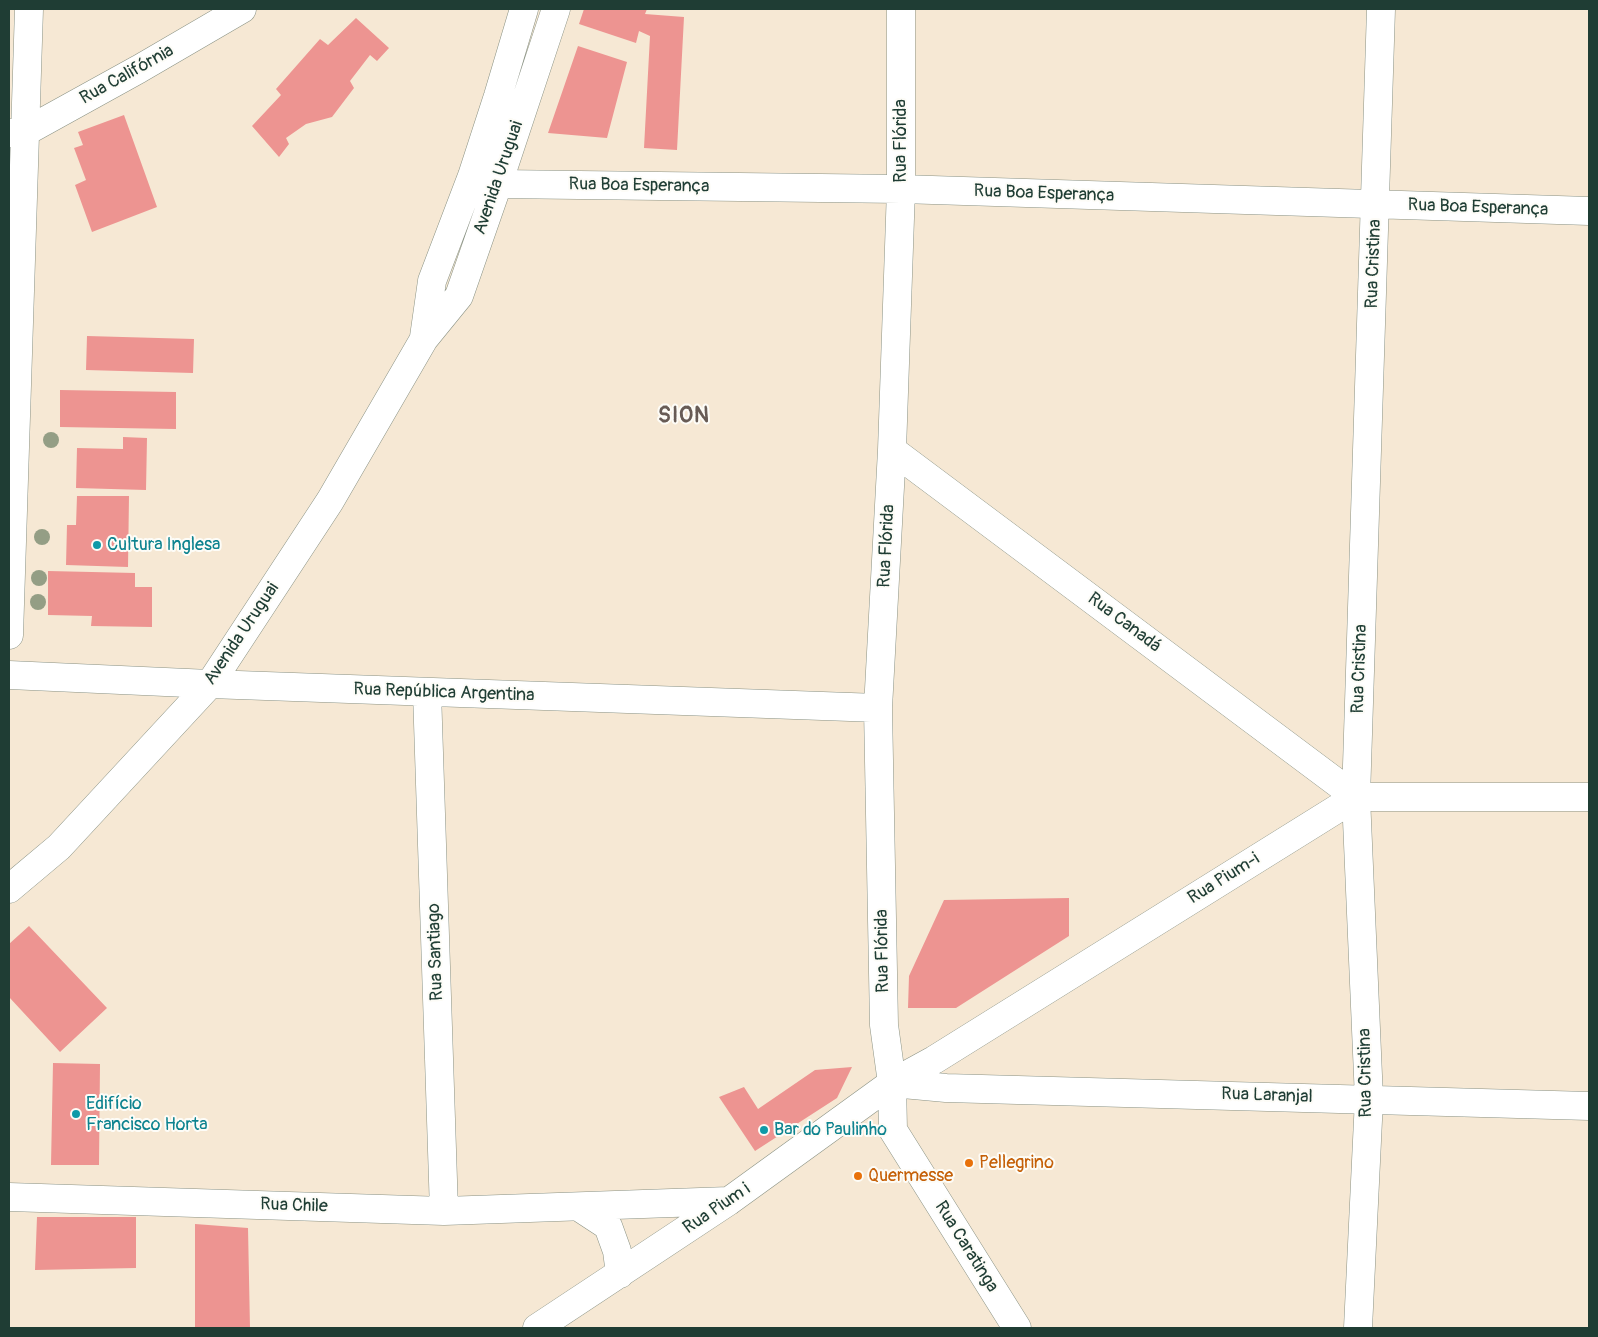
<!DOCTYPE html>
<html>
<head>
<meta charset="utf-8">
<style>
  body { margin:0 }
  #map { position:relative; width:1598px; height:1337px; overflow:hidden; background:#f6e8d4; font-family:Pangolin,sans-serif }
  canvas { display:block }
  .frame { position:absolute; inset:0; border:10px solid #1f3d34; pointer-events:none }
</style>
</head>
<body>
<div id="map">
<canvas width="1598" height="1337"></canvas>
<div class="frame"></div>
</div>
<script>
const c = document.querySelector('canvas').getContext('2d');
c.lineJoin = 'round';
function paint(path, color) { c.fillStyle = color; c.fill(path, 'evenodd'); }
function trace(path, color, width, dash) { c.strokeStyle = color; c.lineWidth = width; c.lineCap = dash ? 'butt' : 'round'; c.setLineDash(dash || []); c.stroke(path); }
function drawText(font, color, halo, rows, align = 'center') {
  c.font = font + ' Pangolin,sans-serif'; c.lineWidth = 4; c.setLineDash([]); c.textBaseline = 'middle'; c.strokeStyle = halo; c.fillStyle = color; for (const [text, x, y, turn = 0] of rows) {
    c.save(); c.translate(x, y); c.rotate((+turn || 0) * Math.PI / 180); c.textAlign = isNaN(turn) ? turn : align; if (halo) c.strokeText(text, 0, 0); c.fillText(text, 0, 0); c.restore();
  }
}
paint(new Path2D(`
  M584,9H647L645,14L684,17L677,150L644,148L650,36L639,31L636,43L579,24Z
  M356,18L389,48L377,61L370,55L350,81L354,88L332,117L306,124L286,138L289,144L279,157L252,126L281,95L276,89L320,39L328,45Z
  M578,46L627,62L607,138L548,133Z
  M124,115L157,207L92,232L75,185L86,180L74,148L83,145L78,132Z
  M87,336L194,339L193,373L86,370Z
  M60,390L176,392V429L60,427Z
  M123,437L147,438L146,490L76,488L77,448L123,449Z
  M77,496H129L128,567L66,565L67,525H76Z
  M48,571L135,573V587H152V627L91,626L92,616L48,615Z
  M1069,898V936L956,1008H908L909,976L944,900Z
  M29,926L107,1008L60,1052L9,997V944Z
  M53,1063L100,1064L99,1165H51Z
  M852,1067L837,1098L755,1151L719,1097L744,1087L758,1109L815,1070Z
  M37,1217H136V1268L35,1270Z
  M195,1224L248,1228L250,1328H195Z`), '#ed9491');
const minor = new Path2D(`
  M901,9V189L892,450L878,708L884,1025L892,1083L893,1130L1017,1328
  M10,133L25,132L139,69L242,9
  M498,184L901,189L1589,211
  M424,337L432,281L472,176L498,96L524,9
  M892,450L1356,797
  M9,635L29,9
  M9,675L210,684L878,708
  M427,692L444,1211
  M9,889L59,847L210,684L330,501L424,339L459,296L498,184L556,9
  M892,1083L946,1088L1589,1106
  M9,1197L444,1211L729,1201
  M579,1207L608,1226L617,1251L620,1274
  M537,1328L729,1201L892,1083L934,1060L1356,797H1589
  M1358,1328L1369,1099L1356,797L1381,9`);
trace(minor, '#8a9284', 29);
trace(minor, '#fff', 28);
c.fillStyle = '#949e85';
for (const [x, y] of [
  [51,440],
  [42,537],
  [39,578],
  [38,602]
]) { c.beginPath(); c.arc(x, y, 8, 0, 2 * Math.PI); c.fill(); }
for (const [x, y, r, color] of [
  [97,545,5,"#0f9aa8"],
  [76,1114,5,"#0f9aa8"],
  [764,1130,5,"#0f9aa8"],
  [969,1163,5,"#e8710a"],
  [858,1176,5,"#e8710a"]
]) { const dot = new Path2D(); dot.arc(x, y, r, 0, 2 * Math.PI); c.fillStyle = color; c.fill(dot); trace(dot, '#fdfcf7', 2); }
drawText('18px', '#1f3d34', '#fdfcf7', [
  ["Rua Califórnia",127,75,-29],
  ["Rua Flórida",901,141,-90],
  ["Avenida Uruguai",499,178,-71],
  ["Rua Boa Esperança",639,186,1],
  ["Rua Boa Esperança",1044,194,2],
  ["Rua Boa Esperança",1478,208,2],
  ["Rua Cristina",1374,264,-88],
  ["Rua Flórida",887,546,-87],
  ["Rua Canadá",1124,623,37],
  ["Avenida Uruguai",242,634,-56],
  ["Rua Cristina",1360,669,-88],
  ["Rua República Argentina",444,693,2],
  ["Rua Pium-i",1224,879,-32],
  ["Rua Flórida",883,951,-91],
  ["Rua Santiago",436,952,-92],
  ["Rua Cristina",1366,1073,-91],
  ["Rua Laranjal",1267,1096,2],
  ["Rua Chile",294,1206,2],
  ["Rua Pium i",717,1209,-34],
  ["Rua Caratinga",966,1247,58]
]);
drawText('18px', '#0d838f', '#fdfcf7', [
  ["Cultura Inglesa",107,545],
  ["Edifício",86,1104],
  ["Francisco Horta",86,1125],
  ["Bar do Paulinho",774,1130]
], 'left');
drawText('18px', '#c56008', '#fdfcf7', [
  ["Pellegrino",979,1163],
  ["Quermesse",868,1176]
], 'left');
c.letterSpacing = '1px';
drawText('bold 22px', '#675b55', '#fdfcf7', [
  ["SION",684,416]
]);
c.letterSpacing = '0px';
</script>
</body>
</html>
